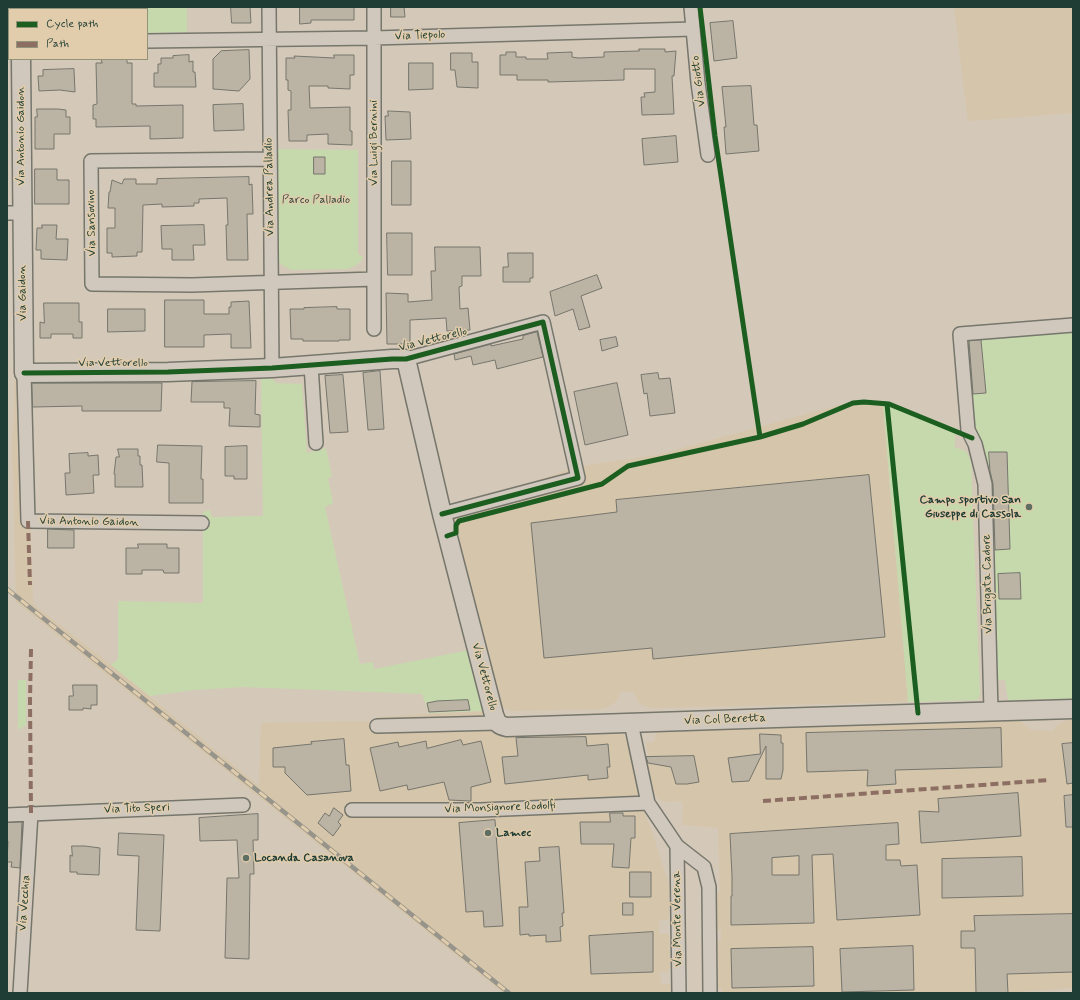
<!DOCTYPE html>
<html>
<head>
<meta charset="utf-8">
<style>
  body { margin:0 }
  #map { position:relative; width:1080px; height:1000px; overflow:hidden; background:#d4c9b8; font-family:Mynerve,sans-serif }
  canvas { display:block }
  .frame { position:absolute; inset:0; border:8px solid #1f3d34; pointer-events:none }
  .legend { position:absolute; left:8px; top:8px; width:140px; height:52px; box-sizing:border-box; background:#e1ccab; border:1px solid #93937b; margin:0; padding:5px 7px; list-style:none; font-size:12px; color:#1f3d34 }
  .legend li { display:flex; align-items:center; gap:8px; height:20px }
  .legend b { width:20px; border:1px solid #93937b }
</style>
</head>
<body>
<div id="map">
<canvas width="1080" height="1000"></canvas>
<div class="frame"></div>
<ul class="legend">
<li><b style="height:5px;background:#1b5e20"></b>Cycle path</li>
<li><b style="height:5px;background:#8d6e63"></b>Path</li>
</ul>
</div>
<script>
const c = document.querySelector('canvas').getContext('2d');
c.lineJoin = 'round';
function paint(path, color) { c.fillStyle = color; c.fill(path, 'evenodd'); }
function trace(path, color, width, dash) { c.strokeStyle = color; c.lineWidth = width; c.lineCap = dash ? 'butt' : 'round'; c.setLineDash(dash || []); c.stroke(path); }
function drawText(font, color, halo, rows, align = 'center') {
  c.font = font + ' Mynerve,sans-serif'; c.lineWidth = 3; c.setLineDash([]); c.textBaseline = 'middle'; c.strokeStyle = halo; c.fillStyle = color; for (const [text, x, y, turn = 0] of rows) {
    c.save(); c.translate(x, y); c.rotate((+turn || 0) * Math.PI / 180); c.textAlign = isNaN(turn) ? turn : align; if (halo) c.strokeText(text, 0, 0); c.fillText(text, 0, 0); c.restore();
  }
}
paint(new Path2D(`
  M954,7H1073V113L968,121Z
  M15,376H26L33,604L111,665L259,786L261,723L374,721L378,717L483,711L485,730L616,728L622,733L626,739L633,759L640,793L638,795L643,809L653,835L669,885V919L659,921V934H669L670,968L667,972H660L661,984H671L672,993H503L16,602L12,445Z
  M854,401L883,405L908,702L653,708L644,706L640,704L633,692H620L619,696L616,702L606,708L600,709L516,711H512L500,706L446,512L570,469L587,465L657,455Z
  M1014,716L1031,730L1053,731L1055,727L1062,722L1073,719V988L1004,993H722V989H717L716,942L721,941V930L715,929V893L720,892L718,828L682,825L683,810L682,801L664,802L657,798L654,792L646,760L649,759L646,743L654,742L656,734L661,727Z`), '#d5c5aa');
paint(new Path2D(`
  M29,7H187V32L147,33V9H30Z
  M273,149L358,150V254L363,257C361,264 353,267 347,269L292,270L283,266L275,258Z
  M1073,324V699L1008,700L1005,680H998V676L995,674L989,560L979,435L975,431L964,332Z
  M271,376L276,383L302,384L307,453L326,448L332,477L328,478L333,503L325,507L360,664L373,662L374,669L469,650L483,711L429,713L422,694L244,687L193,690L150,696L111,665L118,659V601L203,603V512L210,510L212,517L263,516L261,377Z
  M883,405L892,406L955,430V448C965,449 968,452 971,462L980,694L978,700L908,702Z
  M18,680H26V725L18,730Z`), '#c6d9ad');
const building = new Path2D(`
  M231,7H250L251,23H232Z
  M300,7H354V20H311V23L300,24Z
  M391,7H404L405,17H391Z
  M733,21L737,58L714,61L710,23Z
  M639,49H665V52L676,51L674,76H672L674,114L642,115L641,97H645L644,93L655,92V69H624V80L548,82V80H517V75H500V55H506V52H516V57H526V59H548L547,53L572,52V57L578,58L604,57V52L639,51Z
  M249,50L250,79L239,91L213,89V59L221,51Z
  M451,53H472V62H478V88L457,87L455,70H451Z
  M189,55V62L193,61V72H195L196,87H154V73H158V64H161V58H173V56Z
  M334,55H354V75H350V89L328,88V86H309L310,108L350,107V131H352V145L328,144V134L307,135V141H289L288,110H291V91L288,90V80H286V58H295L294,56L334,58Z
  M101,59H127V63H132V104H136V106L183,105V138L150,139V126L96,127V119H93V105L97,104L96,63H102Z
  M409,63H433V89L409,90Z
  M74,69L75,92L60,90L39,91L38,76H43V70Z
  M751,86L754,125H757L759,151L726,154L724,127H726L722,87Z
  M243,104L244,130L214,131L213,105Z
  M37,109H58L66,110V117H70V134H54V149H35V117H37Z
  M388,111L410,112L411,139L386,140L385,116H388Z
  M676,136L678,162L644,165L642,139Z
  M314,157H325V174H314Z
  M392,161H411V205H392Z
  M35,169H57V180H69V204H35Z
  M249,177V185L252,184L253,214H247L248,260H227L226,225H228L227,198L199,199V203H194V206L162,207V204L143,205L142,252H137V256L112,257V253H107V228H115V208H108L109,192H110L112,180L122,184L124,179H136V184H157V179Z
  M42,225H57L56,239H68L67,260L41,259V250H36L37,228H42Z
  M204,225L205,245H193L194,260H172V249H162L161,226Z
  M387,233H412V275H388Z
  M435,247H480L481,276H462V286L459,287L460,309L468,308L470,330L447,331L446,318L410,320V344H387L386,293L408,294V302L432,300L431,271H435Z
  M508,253H533V278H530V282H503V267H508Z
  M597,275L602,288L581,296L590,327L579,330L573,309L555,316L550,292Z
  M165,300H204V314H229V307H231V302L249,301L251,348H231V334L204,335V347H165Z
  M44,303H79V322H82V338H73V334H51V338H40V322L44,323Z
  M337,307V309H350V340H339V341H303V339H291L290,309H304V308Z
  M108,309H145V331L108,332Z
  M537,332L543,357L497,369L495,360L473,365L471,356L455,360L454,354L491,344V346L523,339V336Z
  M616,337L618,346L602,351L600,340Z
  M981,340L986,393L973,394L969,341Z
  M380,371L384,429L368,430L363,373Z
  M658,373L659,379L670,378L675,413L650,416L647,393L644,394L641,375Z
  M343,375L348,432L330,433L325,376Z
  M256,381L255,414L260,415V427L229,426L230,408H224V402H191L192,382Z
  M32,383H162L161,411H82V406L33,407Z
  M617,383L628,435L585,445L574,392Z
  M158,445L202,446L201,479H203V503H169V463L157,462Z
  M247,446V479H234V476H225V447Z
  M118,449H138V456H140V465H142L143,487H115V474H114L116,457H119Z
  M989,452H1007L1010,549L995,550L993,484L990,471Z
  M88,453V456L98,455L99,475H93L94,493L66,495L65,473H70L69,454Z
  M869,475L885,637L653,659L652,648L544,658L531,523L617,512L616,500Z
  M48,529L74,530V548H48Z
  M138,544H167V548H179V573H164L163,570H142V574H126V548H138Z
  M1020,573L1021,599H999L998,574Z
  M73,685H97V705H91V709L83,708V710H69V696H73Z
  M468,700L470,710L429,712L427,703L437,701Z
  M1001,728L1002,767L895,770L896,784L867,786L868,770L807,772L806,733Z
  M760,734L781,735V743H783V770L781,779H766V746L749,781L732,782L728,758L760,754Z
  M586,737L587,746L608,744L610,767H607L608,778L588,780V775L505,784L502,757L518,756L516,738Z
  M344,739L346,765H349L351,791L307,795L285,773V767H273V748L312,744L311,742Z
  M461,740L463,745L481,741L491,782L471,787V801L449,800L444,782L408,790L407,785L380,791L370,748L398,742L399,747L426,741L427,748Z
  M1073,743V783L1067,784L1062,744Z
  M694,756L699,782L687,784H676L671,767L648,763L646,757Z
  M1018,793L1021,836L921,843L919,811L939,812L938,799Z
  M1073,795V827H1066L1064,796Z
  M334,808L343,815L338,822L341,825L333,836L318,823L325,813L329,816Z
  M610,813H623V816H635V838H631L629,868L612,867L614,844H581L580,822H610Z
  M258,814V840H253L254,874H250L249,959L225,958L227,878H239L237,840L200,841L199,818Z
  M495,820L503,926L484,927L483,911L466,912L459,823Z
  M22,822L20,868L11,867L12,862H7L8,841H7V823Z
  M898,823L899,844L886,845V860H900L901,866L917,865L920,915L837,920L833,854L812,855L814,923L731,925V896H732V876L730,834ZM799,856V875H772V858Z
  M119,833L164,835L160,931L136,930L139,856L118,855Z
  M72,846H85L100,848L99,875L77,874V872H70V855L72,856Z
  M559,847L564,913H562L563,926L560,927L561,941L546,942V935L529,936V934L520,935L519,907H528L525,862L540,861L539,848Z
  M1022,857L1023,896L942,898V859Z
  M630,872H651V897H630Z
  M623,903H633V915H623Z
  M1073,914V972L1007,974L1008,993H976L975,948H961V931H975L974,916Z
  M653,932V972L591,974L589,936Z
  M913,946L914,990L842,992L840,949Z
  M813,947L814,986L732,988L731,949Z`);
paint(building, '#bbb3a4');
trace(building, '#76766d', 1);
const street = new Path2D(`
  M269,7L272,368
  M374,7V329
  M691,7L698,83L708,155
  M147,41L374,38L693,29
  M270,159L91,161L92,284L192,285L374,279
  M7,213H22
  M406,359L543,322L578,478L442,514
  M311,365L316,443
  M24,373L28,521L202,523
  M991,711L985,484L975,444L968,430L960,334L1073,325
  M631,723L648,803L677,846L704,867L709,887L710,993
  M377,726L497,723
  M352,810H481L648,803
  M7,815L243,805
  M677,846L679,993
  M20,993L31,813`);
const secondary = new Path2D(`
  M21,7V9
  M21,59L24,373L168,372L272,368L392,359H406L442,514L494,715C497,723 498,725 507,727L776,718L1073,709`);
trace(street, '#76766d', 16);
trace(secondary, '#76766d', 21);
trace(street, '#d0c8bc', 13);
trace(secondary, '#d0c8bc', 18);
const rail = new Path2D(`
  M7,589L509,993`);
trace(rail, '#96948b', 4.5);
trace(rail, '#e1ccab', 3, [9]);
trace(new Path2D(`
  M28,521L30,585
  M31,649L30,701L31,813
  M763,801L1050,780`), '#8d6e63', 4, [8, 4]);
trace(new Path2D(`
  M700,7L715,136L760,437
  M24,373L168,372L272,368L392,359H406L543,322L578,478L442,514
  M887,404L918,713
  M447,536L456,533V525L459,521L602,484L628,466L760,437L803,424L853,403L864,402L889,404L972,438`), '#1b5e20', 5);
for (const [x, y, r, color] of [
  [1029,507,4,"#5e6e62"],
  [488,833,4,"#5e6e62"],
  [246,858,4,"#5e6e62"]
]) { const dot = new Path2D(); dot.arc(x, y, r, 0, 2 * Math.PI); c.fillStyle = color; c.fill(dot); trace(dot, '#e1ccab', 1.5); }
drawText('12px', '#1f3d34', '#e1ccab', [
  ["Via Tiepolo",420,36,-2],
  ["Via Giotto",699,81,-97],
  ["Via Antonio Gaidon",21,136,-90],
  ["Via Luigi Bernini",374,143,-90],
  ["Via Andrea Palladio",270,187,-91],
  ["Via Sansovino",92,223,-91],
  ["Via Gaidon",23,293,-91],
  ["Via Vettorello",433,340,-14],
  ["Via Vettorello",113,363],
  ["Via Antonio Gaidon",89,522,1],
  ["Via Brigata Cadore",988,584,-91],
  ["Via Vettorello",484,677,75],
  ["Via Col Beretta",725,720,-2],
  ["Via Monsignore Rodolfi",500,808,-2],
  ["Via Tito Speri",137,809,-2],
  ["Via Vecchia",25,903,-86],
  ["Via Monte Verena",678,919,-91]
]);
drawText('12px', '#27453a', '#e1ccab', [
  ["Parco Palladio",316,200]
]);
drawText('bold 12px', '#1f3d34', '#e1ccab', [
  ["Campo sportivo San",1021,500,"right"],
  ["Giuseppe di Cassola",1021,514,"right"],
  ["Lamec",496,833],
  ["Locanda Casanova",254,858]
], 'left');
</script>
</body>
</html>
